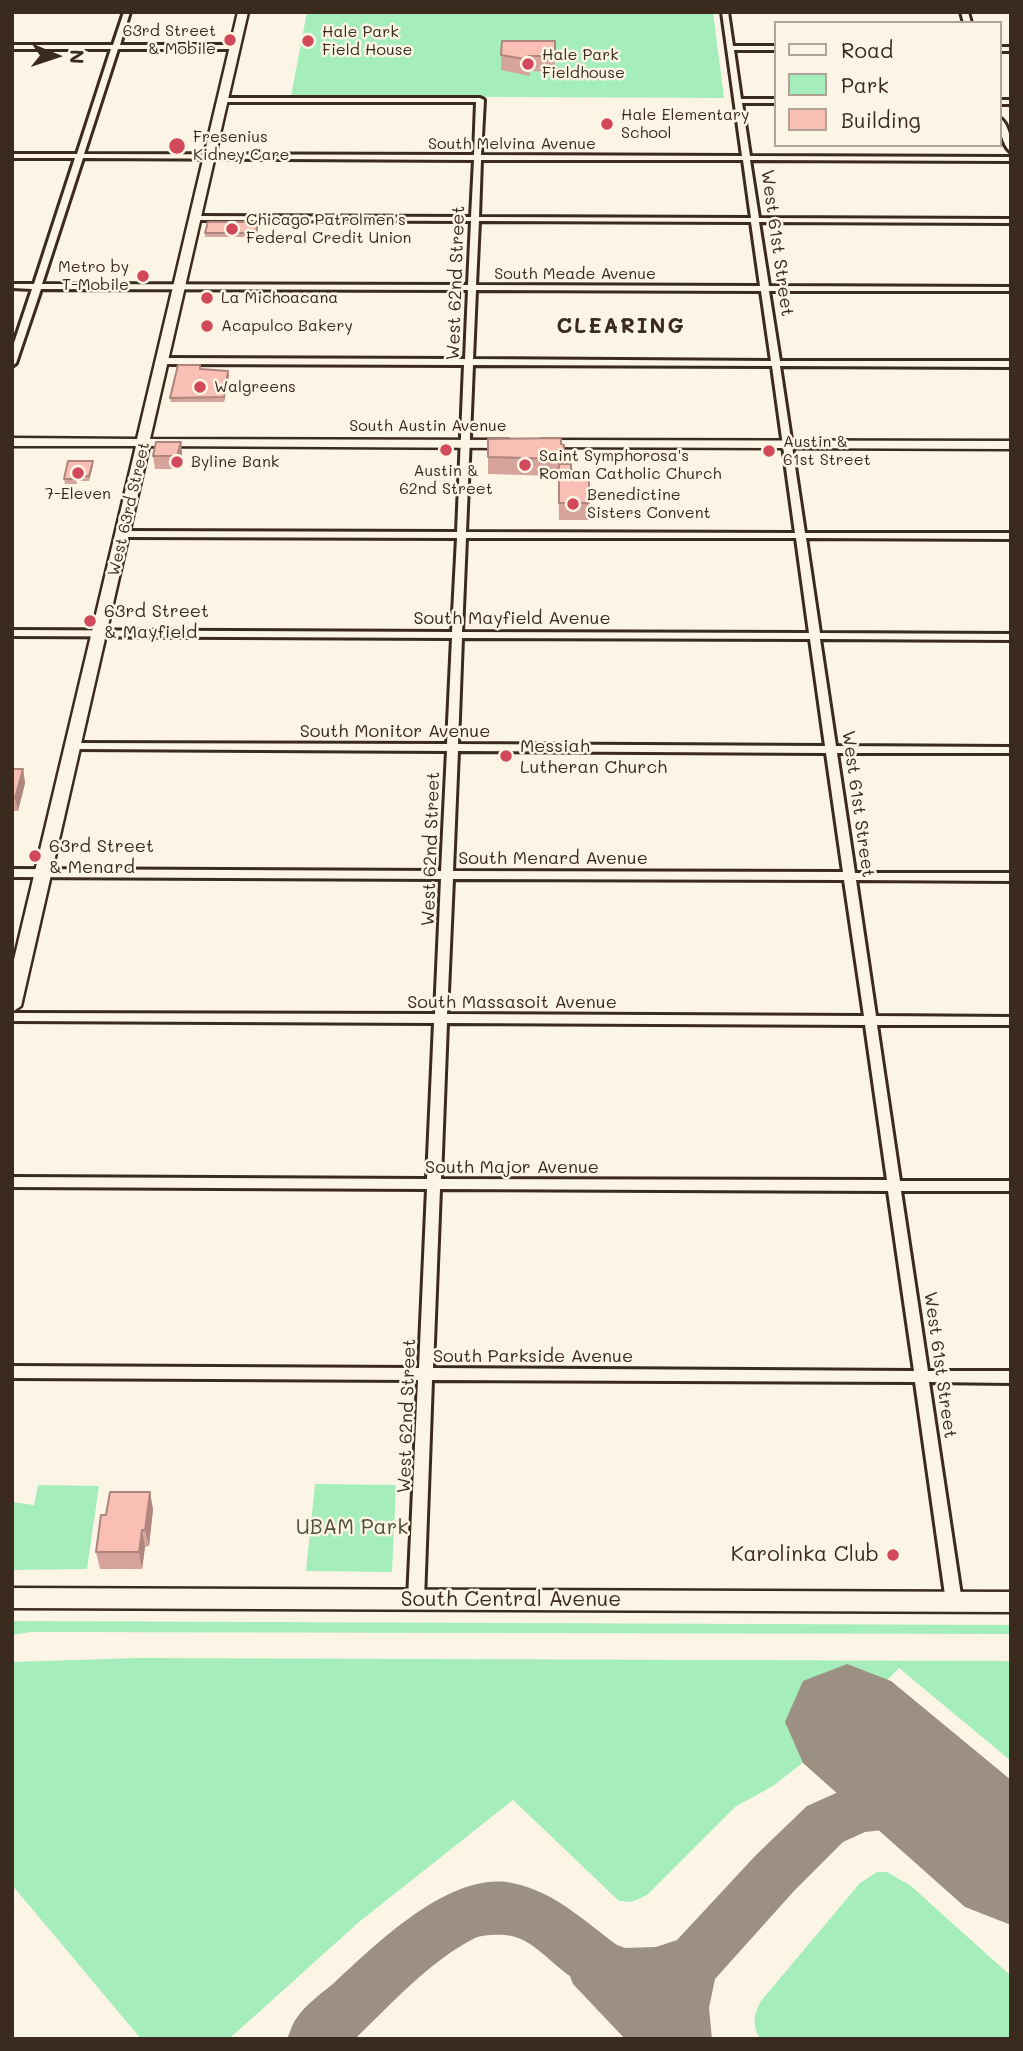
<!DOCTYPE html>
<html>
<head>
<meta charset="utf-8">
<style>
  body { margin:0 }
  #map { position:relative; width:1023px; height:2051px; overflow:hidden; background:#fcf5e5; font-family:Mali,sans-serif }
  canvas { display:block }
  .frame { position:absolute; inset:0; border:14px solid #3b2a1e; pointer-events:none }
  .legend { position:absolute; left:774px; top:21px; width:228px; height:126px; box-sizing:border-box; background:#fcf5e5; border:2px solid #afa495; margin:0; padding:9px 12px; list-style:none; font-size:21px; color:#3b2a1e }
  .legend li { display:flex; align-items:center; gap:14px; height:35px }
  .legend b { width:35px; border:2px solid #afa495 }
  .north { position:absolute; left:21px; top:21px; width:70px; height:70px; -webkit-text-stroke:5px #fcf5e5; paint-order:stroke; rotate:92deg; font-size:19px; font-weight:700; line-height:28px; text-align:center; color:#3b2a1e }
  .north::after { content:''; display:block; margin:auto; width:24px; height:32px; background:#3b2a1e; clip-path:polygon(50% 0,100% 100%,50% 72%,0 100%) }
</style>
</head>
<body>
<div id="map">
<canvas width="1023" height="2051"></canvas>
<div class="frame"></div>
<ul class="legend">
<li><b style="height:9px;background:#fcf5e5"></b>Road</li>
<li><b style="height:19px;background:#a5edbb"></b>Park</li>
<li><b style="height:19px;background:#fabfb4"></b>Building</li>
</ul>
<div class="north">N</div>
</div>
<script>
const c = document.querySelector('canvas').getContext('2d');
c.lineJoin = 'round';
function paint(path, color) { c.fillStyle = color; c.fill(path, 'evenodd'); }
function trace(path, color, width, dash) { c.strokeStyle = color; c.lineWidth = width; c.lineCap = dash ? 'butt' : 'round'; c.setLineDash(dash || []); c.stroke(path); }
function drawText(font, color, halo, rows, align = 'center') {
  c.font = font + ' Mali,sans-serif'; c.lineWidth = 5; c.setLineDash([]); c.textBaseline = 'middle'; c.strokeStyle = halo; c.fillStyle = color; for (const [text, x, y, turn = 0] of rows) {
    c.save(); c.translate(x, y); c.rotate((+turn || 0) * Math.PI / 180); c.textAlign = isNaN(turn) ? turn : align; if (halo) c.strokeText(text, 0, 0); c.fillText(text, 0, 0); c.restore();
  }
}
paint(new Path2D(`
  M307,12H713L724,98L291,96Z
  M315,1484L396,1485L392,1572L306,1571Z
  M38,1485L99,1486L87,1569L12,1570V1502L34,1505Z
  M12,1621L1011,1625V1634L31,1632L12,1635Z
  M136,1658L1011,1661V1761L899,1668L815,1753L773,1786L735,1807L647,1895L632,1902L619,1901L513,1800L359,1922L229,2039H141L12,1885V1662Z
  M877,1872H887L911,1886L1011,1976V2039H760C752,2024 753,2016 761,2001L860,1883Z`), '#a5edbb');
paint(new Path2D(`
  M900,1778L956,1796L1011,1831V1880L1004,1883L985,1875L925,1835L900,1828L865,1832L843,1842L794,1891L715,1979L709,2008L712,2039H625L573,1984L570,1976C552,1964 534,1941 512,1936C503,1934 484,1934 475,1938C430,1961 391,2004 355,2039H287C290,2033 292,2024 296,2019C305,2005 322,1993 335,1982C376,1944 451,1870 512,1883C554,1891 584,1921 617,1945L625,1948L656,1947L677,1940L756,1855L807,1806L861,1782Z`), '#9c9082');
paint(new Path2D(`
  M847,1664L891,1681L1011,1780V1925L965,1907L803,1763L785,1722L803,1681Z`), '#9c9082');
const street = new Path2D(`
  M124,12H130L120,45H235L239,47L235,49H118L84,154L474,155L476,102H223L219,100L223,98H480L484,100L481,155L742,156L722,12H728L733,46H776V50H734L741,99H776V103H742L750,156L1011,157V161L750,160L759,218L1011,219V223L759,222L769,286L1011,287V291H769L780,361H1011V367L780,366L805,533H1011V539L806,538L820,633L1011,634V640L820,639L836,746L1011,747V753H837L855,873H1011V881L856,880L876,1016L1011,1017V1025H877L900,1181H1011V1191H901L928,1371H1011V1383L929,1382L962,1602L959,1607L954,1609L949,1607L946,1602L915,1382L432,1380L424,1600L421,1605L416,1607L411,1605L408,1600L418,1380L12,1378V1366L419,1368L427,1189L12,1187V1177L427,1179L434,1023L12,1021V1013L435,1014L441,879L12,877V869L441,871L447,751L73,749L68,746L73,743L447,744L452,638L12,636V630L452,632L457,538L123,537L118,534L123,531L457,532L464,365L163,364L159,361L163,358L465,359L468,290L41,289L16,363L12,366V349L32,289L12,288V284H34L75,158H12V154H77L111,49H12V45H113ZM83,158L474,160L471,217L196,216L192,218L196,220L471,221L468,285L42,284ZM481,160H743L751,218L479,217ZM479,221L751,222L760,286L476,285ZM476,290L761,291L771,361L473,359ZM473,365L772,366L795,533L466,532ZM466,538H796L809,633L462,632ZM462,638L810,639L825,746L458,744ZM458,751L826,753L843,872L453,871ZM453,879L844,880L864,1016L447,1014ZM447,1023L865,1025L887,1180L441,1179ZM440,1189L888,1191L914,1371L433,1368Z
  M961,12H968L971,23H964Z
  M1000,47H1011V51H1000Z
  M1000,100H1011V104H1000Z
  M1000,118C1009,125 1011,140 1011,152C1002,145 1000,129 1000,118Z`);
const secondary = new Path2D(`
  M238,12H248L150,439L509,440L516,444L509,448L149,446L21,1006L12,1012V968L136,446H12V438L137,439Z
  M541,440L1011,441V449L536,447L534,444Z
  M12,1588L1011,1592V1612L12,1608Z`);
trace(street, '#3b2a1e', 6);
trace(secondary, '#3b2a1e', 5);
paint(street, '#fcf5e5');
paint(secondary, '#fcf5e5');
paint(new Path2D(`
  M502,41H555V72L530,71V76L501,70Z
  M258,222L257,237H205V233Z
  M201,369L229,375L224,402H171L170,398Z
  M488,439L561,444L564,464L571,470L589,503V520H559L558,476L488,474Z
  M181,442L182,455L179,469H155L153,456Z
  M93,461V465L89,481H77V484H65L64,479Z
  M12,769H23L25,783L18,811H12Z
  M153,1509L149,1546L145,1547L142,1569H100L96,1552L106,1515Z`), '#d7a49b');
paint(new Path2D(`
  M228,371L229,375L224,402V397Z
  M181,442L182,455L179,469L177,456Z
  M93,461V465L89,481V476Z
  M23,769L25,783L18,811L15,798Z
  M150,1492L153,1509L149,1546L145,1530Z
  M142,1530L145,1547L142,1569L139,1552Z`), '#af867e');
const building = new Path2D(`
  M502,41H555V56H528L530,60L501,55Z
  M208,222H258L256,233H205Z
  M178,365H200V369L228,371L224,397L170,398Z
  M561,438V444L564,445V459L488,457V439Z
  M156,442H181L177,456H153Z
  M68,461H93L89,476H77L76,479H64Z
  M559,464H571V470H589V503H559Z
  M12,769H23L15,798H12Z
  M110,1492H150L145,1530H142L139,1552H96L101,1515H106Z`);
paint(building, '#fabfb4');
trace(building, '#af867e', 2);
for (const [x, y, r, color] of [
  [230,40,7,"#d1495b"],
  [308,41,7,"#d1495b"],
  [528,64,7,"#d1495b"],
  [607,124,7,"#d1495b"],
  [177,146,9,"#d1495b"],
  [232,229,7,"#d1495b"],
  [143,276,7,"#d1495b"],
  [207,298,7,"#d1495b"],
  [207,326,7,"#d1495b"],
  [200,387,7,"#d1495b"],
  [446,450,7,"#d1495b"],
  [769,451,7,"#d1495b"],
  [177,462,7,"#d1495b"],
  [525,465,7,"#d1495b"],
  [78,473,7,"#d1495b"],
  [573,504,7,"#d1495b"],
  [90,621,7,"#d1495b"],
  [506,756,7,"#d1495b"],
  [35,856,7,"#d1495b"],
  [893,1555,7,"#d1495b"]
]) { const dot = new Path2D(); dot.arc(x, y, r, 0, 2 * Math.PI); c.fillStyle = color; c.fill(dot); trace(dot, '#fcf5e5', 2.5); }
drawText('16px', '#3b2a1e', '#fcf5e5', [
  ["63rd Street",216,31,"right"],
  ["& Mobile",216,49,"right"],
  ["Hale Park",322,32],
  ["Field House",322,50],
  ["Hale Park",542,55],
  ["Fieldhouse",542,73],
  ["Hale Elementary",621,115],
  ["School",621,133],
  ["Fresenius",193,137],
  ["Kidney Care",193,155],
  ["Chicago Patrolmen's",246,220],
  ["Federal Credit Union",246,238],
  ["Metro by",129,267,"right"],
  ["T-Mobile",129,285,"right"],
  ["La Michoacana",221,298],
  ["Acapulco Bakery",221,326],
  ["Walgreens",214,387],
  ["Austin &",783,442],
  ["61st Street",783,460],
  ["Saint Symphorosa's",539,456],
  ["Roman Catholic Church",539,474],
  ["Byline Bank",191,462],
  ["Austin &",446,471,"center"],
  ["62nd Street",446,489,"center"],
  ["7-Eleven",78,494,"center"],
  ["Benedictine",587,495],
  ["Sisters Convent",587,513]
], 'left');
drawText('16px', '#3b2a1e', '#fcf5e5', [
  ["South Melvina Avenue",512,144],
  ["South Meade Avenue",575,274],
  ["South Austin Avenue",428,426],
  ["West 63rd Street",129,509,-77]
]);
drawText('18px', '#3b2a1e', '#fcf5e5', [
  ["West 61st Street",777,243,82],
  ["West 62nd Street",456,283,-88],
  ["South Mayfield Avenue",512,618],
  ["South Monitor Avenue",395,731],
  ["West 61st Street",858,804,82],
  ["West 62nd Street",431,849,-88],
  ["South Menard Avenue",553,858],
  ["South Massasoit Avenue",512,1002],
  ["South Major Avenue",512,1167],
  ["South Parkside Avenue",533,1356],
  ["West 61st Street",940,1365,82],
  ["West 62nd Street",407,1416,-88]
]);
drawText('18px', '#3b2a1e', '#fcf5e5', [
  ["63rd Street",104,611],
  ["& Mayfield",104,632],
  ["Messiah",520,746],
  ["Lutheran Church",520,767],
  ["63rd Street",49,846],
  ["& Menard",49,867]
], 'left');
c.letterSpacing = '2px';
drawText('bold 21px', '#3b2a1e', '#fcf5e5', [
  ["CLEARING",621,327]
]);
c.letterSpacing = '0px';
drawText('21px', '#50513d', '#fcf5e5', [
  ["UBAM Park",352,1528]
]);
drawText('21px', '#3b2a1e', '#fcf5e5', [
  ["Karolinka Club",879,1555]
], 'right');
drawText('21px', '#3b2a1e', '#fcf5e5', [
  ["South Central Avenue",511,1600]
]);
</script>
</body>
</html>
